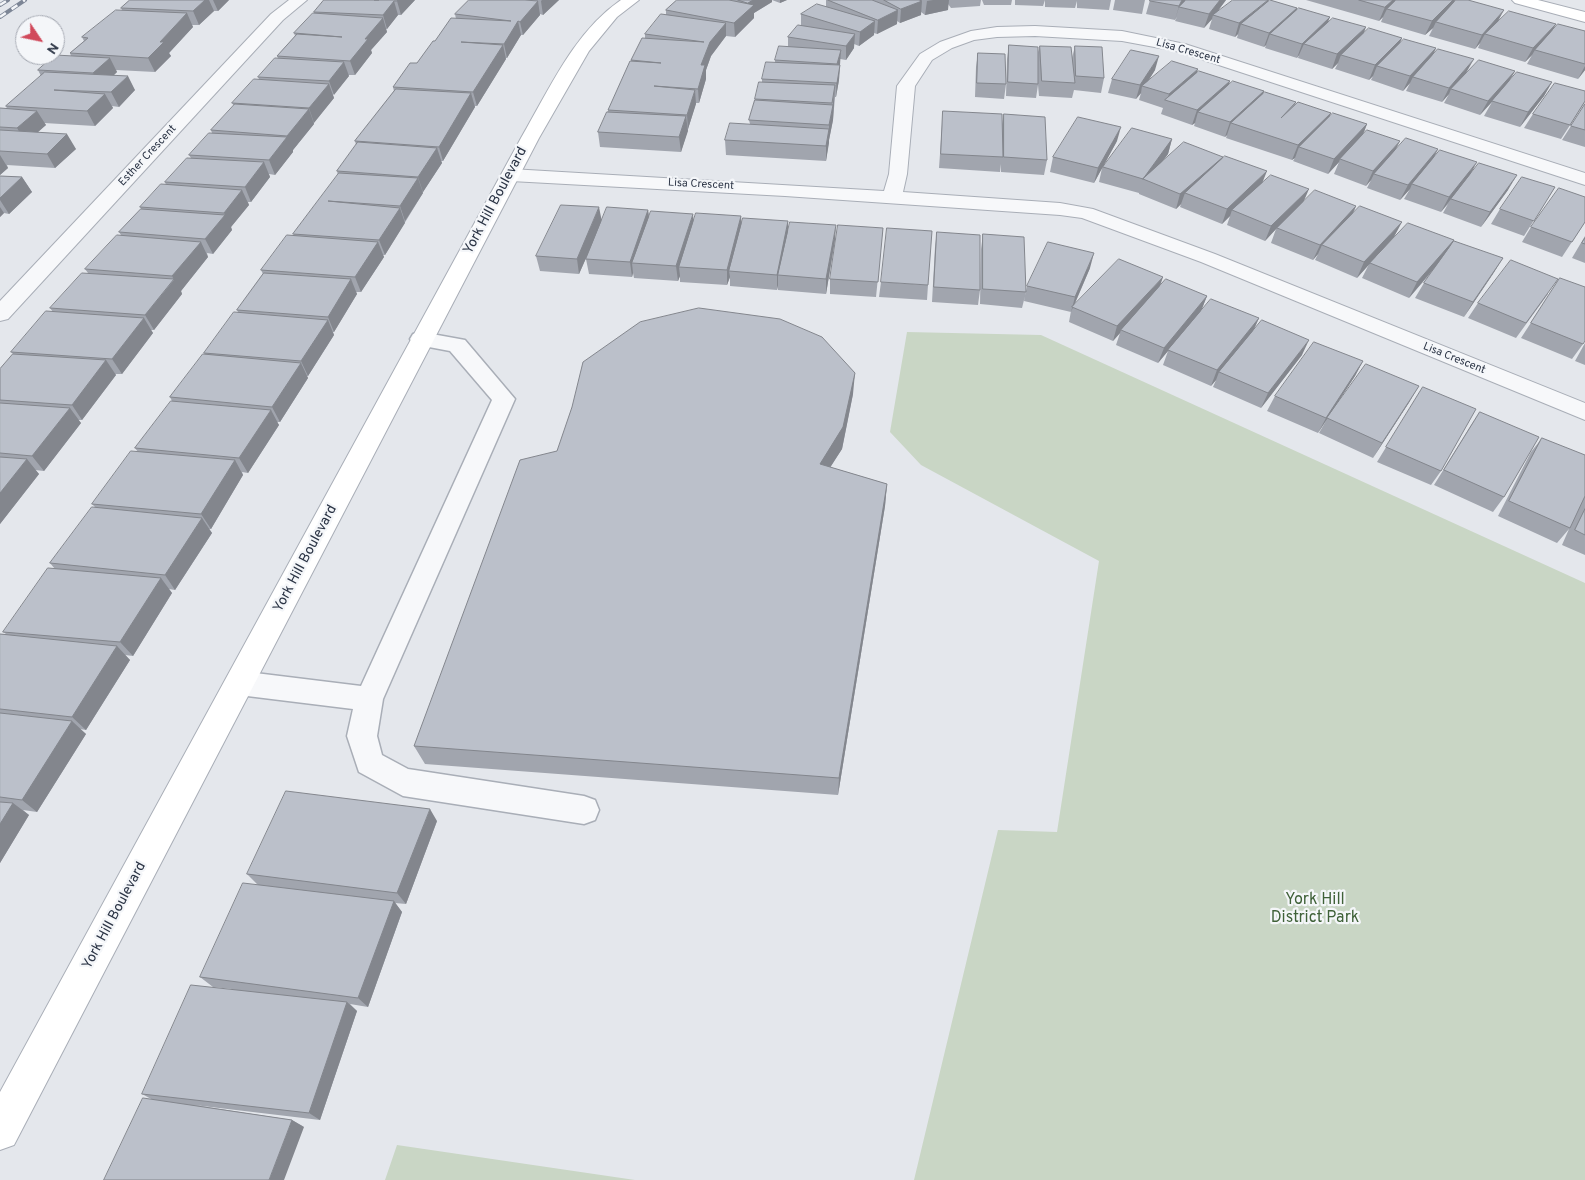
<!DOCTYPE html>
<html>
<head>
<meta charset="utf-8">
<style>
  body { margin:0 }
  #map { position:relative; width:1585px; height:1180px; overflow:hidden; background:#e4e7ec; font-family:Overpass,sans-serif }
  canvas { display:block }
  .north { position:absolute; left:15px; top:15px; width:50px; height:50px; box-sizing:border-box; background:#f4f6f9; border:1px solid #a4a8b1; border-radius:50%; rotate:124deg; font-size:14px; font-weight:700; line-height:20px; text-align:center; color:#2b3445 }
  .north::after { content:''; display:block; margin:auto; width:18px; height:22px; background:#d1495b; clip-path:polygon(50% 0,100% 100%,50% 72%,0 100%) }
</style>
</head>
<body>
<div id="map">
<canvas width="1585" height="1180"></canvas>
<div class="north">N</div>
</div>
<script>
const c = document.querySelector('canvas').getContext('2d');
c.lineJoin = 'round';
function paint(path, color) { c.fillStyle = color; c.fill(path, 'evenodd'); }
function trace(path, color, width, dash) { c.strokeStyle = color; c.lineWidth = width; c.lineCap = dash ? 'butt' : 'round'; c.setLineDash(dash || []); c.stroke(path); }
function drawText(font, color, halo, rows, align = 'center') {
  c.font = font + ' Overpass,sans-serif'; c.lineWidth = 4.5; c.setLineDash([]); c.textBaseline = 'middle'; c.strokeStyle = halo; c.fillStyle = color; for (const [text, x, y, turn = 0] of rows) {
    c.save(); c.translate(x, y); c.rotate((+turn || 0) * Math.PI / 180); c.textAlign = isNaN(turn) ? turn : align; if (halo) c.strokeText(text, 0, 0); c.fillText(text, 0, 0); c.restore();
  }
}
paint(new Path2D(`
  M907,332L1041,335L1585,583V1180H914L998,830L1057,832L1099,561L921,465L890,432Z
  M397,1145L635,1180H385Z`), '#c9d6c5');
const lane = new Path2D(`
  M421,332L465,340L515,399L383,699L377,736L382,755L408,769L584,796L595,800L599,810L595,820L584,824L403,796L359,772L347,736L353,709L239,695L229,691L225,683L229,675L239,671L361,686L492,400L450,351L413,344L410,339L413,334Z`);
const street = new Path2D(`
  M289,0H307L283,20L8,319L0,321V301L271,14Z
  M1035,26L1122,31L1185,44L1585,173V185L1176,51L1122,41L1035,36L997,37L974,40L952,48L932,60L915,86L907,174L903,192L1060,203L1093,209L1215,254L1585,403V420L1201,262L1082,218L1060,215L785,196L511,181L504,179L502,175L504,171L511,169L884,191L889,174L897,86L920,54L940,42L971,31L997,27Z`);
const secondary = new Path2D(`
  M621,0H639L617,17L589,51L539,138L14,1145L0,1150V1092L521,138C549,90 574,32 621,0Z
  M1512,0H1538L1585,12V22L1515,3Z`);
trace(lane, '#a9aeb7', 3);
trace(street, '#a9aeb7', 2);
trace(secondary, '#a9aeb7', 2);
paint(lane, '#f7f8fa');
paint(street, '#f7f8fa');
paint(secondary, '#fff');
const rail = new Path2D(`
  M0,5L8,0
  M0,17L25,0`);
trace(rail, '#7d8696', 4);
trace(rail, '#f4f6f9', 2.5, [7]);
paint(new Path2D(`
  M130,0H229L218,11H214L199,25H192L193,27L169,53L171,56L155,72L116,70L117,72L114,75L135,90L119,107L112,106L113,108L95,126L44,123L46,125L37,132L76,149L55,168L7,165L8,168L0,175V108L7,109L6,106L41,76L38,70L71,56L70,53L84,41L82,37L122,10L121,8Z
  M324,0H415L401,15H398L387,29H386L387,32L371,50L372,53L355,75H348L349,76L333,95L334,98L314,122V124L293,150V152L275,175L269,174L270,177L251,202H248L249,205L231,227L232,230L213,254L207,253L208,257L181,291L182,294L154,330H151L153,333L122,374H115L116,375L82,420H78L81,423L44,471L35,470L39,474L0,524V369L13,354L11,352L53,312L50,308L88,273L85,269L121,235L119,232L141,209L140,207L166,185L165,182L191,158L189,155L212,133L211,130L234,106L232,103L259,79L258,77L278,58L277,56L295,36L294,33L314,13V12Z
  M469,0H559L543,15L540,14V15L523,35H521L507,58H505L506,59L477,106H475V107L443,161H441L442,163L423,192H422L423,193L385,255H383L384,257L361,292H356L357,294L334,332H333L334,335L308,376H307L308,378L280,422H277L279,425L248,473L242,472L243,475L211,529H209L212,533L175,590L169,589L172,593L133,656L125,655L130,660L86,730L80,729L86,734L37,812L23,810L29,815L0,863V634H6L3,632L55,569L50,563L95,507L92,504L138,452L135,448L172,401L170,397L205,354L204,353L238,312L237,310L263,274L261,270L294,235L293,234L338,175L337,171L356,145L355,141L394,91L393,87L417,63L435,41L456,19L455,14Z
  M677,0H787L780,3L772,0V2L754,13V18L735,37L726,36L711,56L706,70V79L699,103H696L681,152L600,147L598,132L631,61V60L645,38V34L666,15V10Z
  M826,0H981L980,6L951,8L948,4V10L925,15L921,12V15L900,23L897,21V24L877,34L874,33V35L859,46L854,44V48L846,60L840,59L839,80L836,97H835L833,120L829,140L826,161L726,155L725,140L750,124L749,120L755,99L762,82V79L775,62V60L788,47V37L801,25V14L826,6Z
  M982,0H1012L1011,5H984Z
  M1015,0H1045L1043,6L1015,5Z
  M1045,0H1111L1109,10L1077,8V1L1075,8L1045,7Z
  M1115,0H1145L1142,14L1113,10Z
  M1150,0H1226L1217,12L1269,0L1268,1L1297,8V10L1328,22L1364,33L1402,38L1400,42L1436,48L1433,55L1466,73L1515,71L1509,81L1552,82L1544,96L1520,127L1484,116L1492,102L1480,115L1444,103L1449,94L1442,102L1406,91L1410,83L1403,91L1371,80L1373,76L1369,80L1335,69L1338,63L1332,69L1298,58L1299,55L1297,58L1265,48L1266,45L1264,47L1237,38L1238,34L1235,37L1209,29L1212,19L1204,28L1175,21L1177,17L1175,20L1146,14Z
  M1306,0H1455L1454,3L1498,21L1553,30L1585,31V70L1578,79L1527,64L1532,55L1525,62L1478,48L1480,43L1475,49L1429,36L1433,28L1425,35L1381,22L1383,17L1379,21Z
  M1009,45L1038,52L1040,46L1072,58L1075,46L1104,78L1101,93L1074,90L1072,98L1039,96L1038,85L1036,98L1006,96L1007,59Z
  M978,53L1006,84L1004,99L975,97L976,67Z
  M1155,70L1148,81L1197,73L1230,81L1228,85L1264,91L1263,94L1296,102L1295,105L1330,116L1367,124L1363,135L1395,151L1434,158L1508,190L1481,227L1443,213L1448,204L1441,212L1404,199L1410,189L1400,200L1367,188L1371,180L1366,186L1334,174L1339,162L1328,174L1293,161L1295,158L1292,160L1226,138L1227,135L1225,137L1194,126L1195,123L1192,125L1161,114L1163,108L1139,100L1141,93L1136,99L1108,93L1112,79Z
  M1585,102L1561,139L1524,128L1533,114Z
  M1585,104V147L1562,140Z
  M943,111L1002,124L1004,114L1047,160L1044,175L1001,172V164L1000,172L939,168L942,125Z
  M1172,139L1168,154L1161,163L1223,157L1222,159L1263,182L1304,202L1356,206L1353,214L1394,237L1375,257L1454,240L1451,245L1503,258L1464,317L1415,298L1424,283L1436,267L1409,298L1362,278L1369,264L1357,278L1315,260L1318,254L1313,260L1271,243L1276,229L1265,241L1227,225L1230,216L1222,224L1180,207L1181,204L1176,209L1139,194V193L1099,182L1102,168L1094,183L1050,172L1053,157L1117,141L1104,165Z
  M0,176L22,177L32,192L9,214L4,213L0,217Z
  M1555,187L1524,236L1491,224L1500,209Z
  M648,210L649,216L694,220L741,216V223L788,221V232L835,240L826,294L778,290V285L777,290L730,286V277L727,285L680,282V276L678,281L634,278L633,273L632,277L589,274L586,259L591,247L579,274L540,271L536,256L601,221Z
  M1585,222L1562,257L1522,242L1531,227Z
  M883,228L876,297L830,294V279Z
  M937,232L980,290L978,305L932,302L935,247Z
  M983,234L1026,292L1022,308L980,304L981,249Z
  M1585,236V263L1572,258Z
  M1090,268L1074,306L1160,286L1207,296L1201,311L1259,318L1253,332L1302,355L1261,408L1213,387L1216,380L1211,386L1163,365L1168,351L1158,363L1116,345L1120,333L1113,341L1069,322L1071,311V312L1024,301L1027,286Z
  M1560,278L1583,344L1572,359L1521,338Z
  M881,282L928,285L927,300L879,297Z
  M1548,294L1516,338L1468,318L1478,303Z
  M1585,343V365L1575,361Z
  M1363,361L1355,376L1327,418L1410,401L1373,458L1319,433L1327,419L1318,433L1267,411L1275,396Z
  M1423,387L1441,471L1431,485L1377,462Z
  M853,394L842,449L830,467L887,484L885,506L838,795L425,764L414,746L557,451Z
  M1480,412L1504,497L1493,512L1434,485L1470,427Z
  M1542,438L1585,496V555L1562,545L1569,529L1557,543L1498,516L1531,452Z
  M437,821L406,904L395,903L402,912L368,1007L350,1004L357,1011L320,1120L194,1105L292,1120L304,1127L153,1100L142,1094L232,989L213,987L200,977L258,885L247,874Z`), '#a1a5ae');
paint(new Path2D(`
  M205,0H209L214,11L199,25L193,11Z
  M213,0H229L218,11Z
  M398,0H415L401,15L397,1Z
  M542,0H559L543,15L541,1Z
  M753,0H772V2L754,13V18L735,37L734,23L748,3Z
  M780,0H787L780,3Z
  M933,0H949L948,10L925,15L927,1Z
  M1182,0H1186L1179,7L1175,20L1179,6Z
  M1220,0H1226L1214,16L1213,15L1212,19L1204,28L1209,14Z
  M1269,0L1264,13L1241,24L1238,34L1235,37L1239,23Z
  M1393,0H1402L1387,9L1383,17L1379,21L1385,7Z
  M1453,0H1455L1450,11L1436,22L1433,28L1425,35L1432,21Z
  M394,1L398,15L387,29L383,15Z
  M538,1L540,15L523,35L520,22Z
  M922,1L921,15L900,23L901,9Z
  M1297,8L1292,21L1270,34L1266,45L1264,47L1269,33Z
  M898,10L897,24L877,34L878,20Z
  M1504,10L1497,23L1485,34L1480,43L1475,49L1482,35Z
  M187,13L193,27L169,53L171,56L155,72L148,58L160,42Z
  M1330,17L1325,30L1304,44L1299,55L1297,58L1302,44Z
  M383,18L387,32L371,50L372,53L355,75L350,61L365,39Z
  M518,21L521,35L507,58L504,44Z
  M875,21L874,35L859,46L860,32Z
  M726,23V36L711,56L706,70V79L699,103L698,89L701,65L710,42Z
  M1556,24L1548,38L1535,50L1532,55L1525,62L1533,48Z
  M1366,27L1361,41L1341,55L1338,63L1332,69L1337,54Z
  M855,34L854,48L846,60V46Z
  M1402,38L1396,52L1377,66L1373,76L1369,80L1375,65Z
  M503,45L506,59L477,106L473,92Z
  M1436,48L1429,62L1413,77L1410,83L1403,91L1410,76Z
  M841,50L839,80L836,97L837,64Z
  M1159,56L1155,70L1145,86H1142L1141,93L1136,99L1140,85Z
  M110,58L117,72L100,88L93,73Z
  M1474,59L1466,73L1451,89L1449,94L1442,102L1449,88Z
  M344,62L349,76L334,95L329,81Z
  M1585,66V70L1578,79Z
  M1198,69L1194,84L1167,100L1169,94Z
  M1515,71L1507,85L1480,115L1488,101Z
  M128,76L135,90L119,107L111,92Z
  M1230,81L1225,95L1198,112L1195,123L1192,125L1197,110Z
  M1552,82L1544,96L1520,127L1528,112Z
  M329,84L334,98L314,123L309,108Z
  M835,85L833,120L829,140V125L832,111Z
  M695,90L696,104L688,129L687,115Z
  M1264,91L1259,105L1231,123L1227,135L1225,137L1230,122Z
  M471,93L475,107L443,161L439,147Z
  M105,94L113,108L95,126L87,111Z
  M309,109L314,124L293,150V152L275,175L269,160L287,137V136Z
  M37,111L46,125L26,143L17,128Z
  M1331,113L1325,128L1299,147L1295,158L1292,160L1298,145Z
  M686,116L688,131L681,152L679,137Z
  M1367,124L1361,139L1340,159L1339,162L1328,174L1334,159Z
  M1121,127L1117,141L1094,183L1098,168Z
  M829,129V143L826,161V146Z
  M67,134L76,149L55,168L47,154Z
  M1172,139L1168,154L1148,181L1143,179L1139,193L1143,179Z
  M1400,141L1393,155L1374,174L1371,180L1366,186L1373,171Z
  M437,148L442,163L423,192L418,177Z
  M1438,149L1431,164L1412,184L1410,189L1400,200L1408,185Z
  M0,155L8,168L0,175Z
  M1223,157L1218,171L1185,193L1181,204L1176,209L1180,194Z
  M264,162L270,177L251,202L245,187Z
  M1477,162L1469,177L1451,199L1441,212L1449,197Z
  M1267,171L1261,186L1232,210L1230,216L1222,224L1227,209Z
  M1517,175L1508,190L1481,227L1490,212Z
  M22,177L32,192L9,214L0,200V198Z
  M418,178L423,193L405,221L400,206Z
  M1309,189L1303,203L1277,228L1276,229L1265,241L1271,226Z
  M242,190L249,205L231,227L232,230L213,254L205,239L225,215L224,213Z
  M1356,206L1349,221L1322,245L1318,254L1313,260L1320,245Z
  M0,207L4,213L0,217Z
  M599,207L602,222L579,274L577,259Z
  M400,208L405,223L385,255L379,240Z
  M648,210L650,225L632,263L633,273L632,277L630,262Z
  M693,214L694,229L679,267L680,276L678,281L676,266Z
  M741,216L742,231L729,271L730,277L727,285V270Z
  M788,221V236L778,275V285L777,290V275Z
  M1402,222L1394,237L1357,278L1364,262Z
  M836,225L835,240L826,294V279Z
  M1454,240L1445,255L1409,298L1417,282Z
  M201,242L208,257L181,291L182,294L154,330L145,315L174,280L172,276Z
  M378,242L384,257L361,292L355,277Z
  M1094,253L1090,268L1071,312L1075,297Z
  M1503,258L1493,274L1464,317L1473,302Z
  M1163,277L1158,292L1121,330L1120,333L1113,341L1117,326Z
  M351,279L357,294L334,332L328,317Z
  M1207,296L1201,311L1158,363L1164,348Z
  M144,318L153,333L122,374L112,359Z
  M1259,318L1252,333L1219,372L1216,380L1211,386L1217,370Z
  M328,320L334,335L308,376L301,361Z
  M1309,340L1302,355L1261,408L1268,393Z
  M106,360L116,375L82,420L72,405Z
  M1363,361L1355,376L1318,433L1326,418Z
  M301,363L308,378L280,422L272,407Z
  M855,373L853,394L842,449L819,485L820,464Z
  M1419,386L1410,401L1373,458L1382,443Z
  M70,408L81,423L44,471L32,456Z
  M271,410L279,425L248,473L239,458Z
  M27,459L39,474L0,524V493Z
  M235,460L243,475L211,529L201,514Z
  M887,484L885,506L838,795L839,778Z
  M202,518L212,533L175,590L165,575Z
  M161,578L172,593L133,656L120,642Z
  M117,646L130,660L86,730L72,717Z
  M72,721L86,734L37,812L22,800Z
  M13,803L29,815L0,863V824Z
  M430,809L437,821L406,904L397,893Z
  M394,901L402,912L368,1007L358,998Z
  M347,1002L357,1011L320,1120L309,1113Z
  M292,1120L304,1127L284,1180H269Z`), '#83868d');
const building = new Path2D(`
  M130,0H205L193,11L121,8Z
  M324,0H379H374H398L397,1H394L383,15L314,12Z
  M469,0H525L538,1L520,22L518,21L504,44L461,42L503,45L473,92L393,87L410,63H417L433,41H435L451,18L511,21L455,14Z
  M677,0H729L754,5L734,23L666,10Z
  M738,0H753L748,3Z
  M828,0H872L898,10L878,20Z
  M884,0H919L922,1L901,9Z
  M1150,0H1182L1179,6L1150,1Z
  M1186,0H1220L1209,14L1179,7Z
  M1233,0H1268L1239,23L1213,15Z
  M1270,0L1297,8L1269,33L1241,24Z
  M1359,0H1393L1385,7Z
  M1396,0H1453L1432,21L1387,9Z
  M1456,0H1468L1504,10L1482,35L1436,22Z
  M817,4L875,21L860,32L801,14Z
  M1299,8L1330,17L1302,44L1270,34Z
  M116,10L187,13L160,42H164L148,58L70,53L88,38L82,37Z
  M1509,11L1556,24L1533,48L1485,34Z
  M313,13L383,18L365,39H368L350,61L277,56L297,34L342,37L294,33Z
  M661,14L726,23L710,42L701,65H705L698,89L654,86L695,90L687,115L608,110L630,61L661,63L631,60L642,38L704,42L645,34Z
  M1333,18L1366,27L1337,54L1304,44Z
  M1558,24L1585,31V64L1535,50Z
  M798,25L855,34L846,46L788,37Z
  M1369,28L1402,38L1375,65L1341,55Z
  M1404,39L1436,48L1410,76L1377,66Z
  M1009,45L1038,47V84L1008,82Z
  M779,46L841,50L837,64L775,60Z
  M1040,46L1071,47L1075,83L1042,81Z
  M1075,46L1102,47L1104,78L1076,76Z
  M1438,49L1474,59L1449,88L1413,77Z
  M1131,50L1159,56L1140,85L1112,79Z
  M978,53L1005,54L1006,84L977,83Z
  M55,55L110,58L93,73L38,70Z
  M275,58L344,62L329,81L258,77Z
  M1479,60L1515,71L1488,101L1451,89Z
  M1172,61L1198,69L1169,94L1142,86Z
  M766,62L840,65L837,83L762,79Z
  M1199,71L1230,81L1197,110L1165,100Z
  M45,72L128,76L111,92L54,90L105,94L87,111L6,106Z
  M1517,72L1552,82L1528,112L1492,101Z
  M254,79L329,84L309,108L232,103Z
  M1233,81L1264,91L1230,122L1198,112Z
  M759,82L835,85L832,103L755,99Z
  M1555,83L1585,91V101L1570,125L1533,114Z
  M396,89L471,93L439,147L355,141Z
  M1265,92L1296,102L1281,118L1298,102L1331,113L1298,145L1231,123Z
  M755,100L833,105L829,125L749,120Z
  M235,104L309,109L287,136L211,130Z
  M1585,104V130L1571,126Z
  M0,108L37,111L17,128L0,127Z
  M943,111L1002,114L1003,157L941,154Z
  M607,112L686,116L679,137L598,132Z
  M1333,113L1367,124L1334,159L1299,147Z
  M1004,114L1045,117L1047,160L1004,157Z
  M1078,117L1121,127L1098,168L1053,157Z
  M730,123L829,129L826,146L725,140Z
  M1132,128L1172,139L1143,179L1103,167Z
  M0,130L67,134L47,154L0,151Z
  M1367,130L1400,141L1373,171L1340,159Z
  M209,133L287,137L269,160L189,155Z
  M1406,138L1438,149L1408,185L1374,174Z
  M358,142L437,148L418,177L337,171Z
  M1184,142L1223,157L1180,194L1143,179Z
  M1440,150L1477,162L1449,197L1412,184Z
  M1225,156L1267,171L1227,209L1185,193Z
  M187,158L264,162L245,187L165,182Z
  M1479,163L1517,175L1490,212L1451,199Z
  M339,173L418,178L400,206L328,201L400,208L379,240L293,234Z
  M1271,175L1309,189L1271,226L1232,210Z
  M0,176L22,177L0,198Z
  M1522,177L1555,187L1534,221L1500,209Z
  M161,184L242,190L224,213L140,207Z
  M1559,188L1585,197V222L1572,242L1531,227Z
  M1315,190L1356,206L1320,245L1277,228Z
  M561,205L599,207L577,259L536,256Z
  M1360,206L1402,222L1364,262L1322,245Z
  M607,207L648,210L630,262L586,259Z
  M141,209L225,215L205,239L119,232Z
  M651,211L693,214L676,266L632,263Z
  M696,213L741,216L727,270L679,267Z
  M743,218L788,221L777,275L729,271Z
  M790,222L836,225L826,279L778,275Z
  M1408,223L1454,240L1417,282L1370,263Z
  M838,225L883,228L878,282L830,279Z
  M887,228L932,231L928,285L881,282Z
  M937,232L980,235V290L934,287Z
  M983,234L1024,237L1026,292L983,289Z
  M117,235L201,242L172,276L85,269Z
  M287,235L378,242L355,277L261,270Z
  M1585,238V244L1582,243Z
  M1454,241L1503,258L1473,302L1424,283Z
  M1048,242L1094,253L1075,297L1027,286Z
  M1119,259L1163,277L1117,326L1072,307Z
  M1511,260L1558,279L1526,323L1478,303Z
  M82,273L174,279L145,315L50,308Z
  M264,273L351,279L328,317L237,310Z
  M1560,278L1585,287V341L1583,344L1531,323Z
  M1166,279L1207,296L1164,348L1121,330Z
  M1211,299L1259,318L1217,370L1168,350Z
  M699,308L780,319L822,337L855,373L843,427L820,464L887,484L839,778L414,746L520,460L557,451L572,407L583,362L640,322Z
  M46,311L144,318L112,359L11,352Z
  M234,312L328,320L301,361L204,353Z
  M1262,320L1309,340L1268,393L1219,372Z
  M1314,342L1363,361L1326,418L1275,396Z
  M13,354L106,360L72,405L0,400V369Z
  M203,354L301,363L272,407L170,397Z
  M1366,364L1419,386L1382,443L1327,418Z
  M1423,387L1476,409L1441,471L1386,447Z
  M171,401L271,410L239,458L135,448Z
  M0,403L70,408L32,456L0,453Z
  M1480,412L1539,437L1504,497L1444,470Z
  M1542,438L1585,455V496L1570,528L1509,501Z
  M131,451L235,460L201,514L92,504Z
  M0,457L27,459L0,493Z
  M92,507L202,518L165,575L50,563Z
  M1585,509V535L1575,530Z
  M48,568L161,578L120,642L3,632Z
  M0,634L117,646L72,717L0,709Z
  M0,713L72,721L22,800L0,797Z
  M286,791L430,809L397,893L247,874Z
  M0,802L13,803L0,824Z
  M243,883L394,901L358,998L200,977Z
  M191,985L347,1002L309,1113L142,1094Z
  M143,1098L292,1120L269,1180H104Z`);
paint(building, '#bbc0ca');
trace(building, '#83868d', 1);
drawText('11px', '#2b3445', '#f4f6f9', [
  ["Lisa Crescent",1188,52,16],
  ["Esther Crescent",148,156,-47],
  ["Lisa Crescent",701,185,3],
  ["Lisa Crescent",1454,359,22]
]);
drawText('14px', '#2b3445', '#f4f6f9', [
  ["York Hill Boulevard",496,201,-62],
  ["York Hill Boulevard",306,559,-62],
  ["York Hill Boulevard",115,916,-62]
]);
drawText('16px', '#3f6138', '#f4f6f9', [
  ["York Hill",1315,901],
  ["District Park",1315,919]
]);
</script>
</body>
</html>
